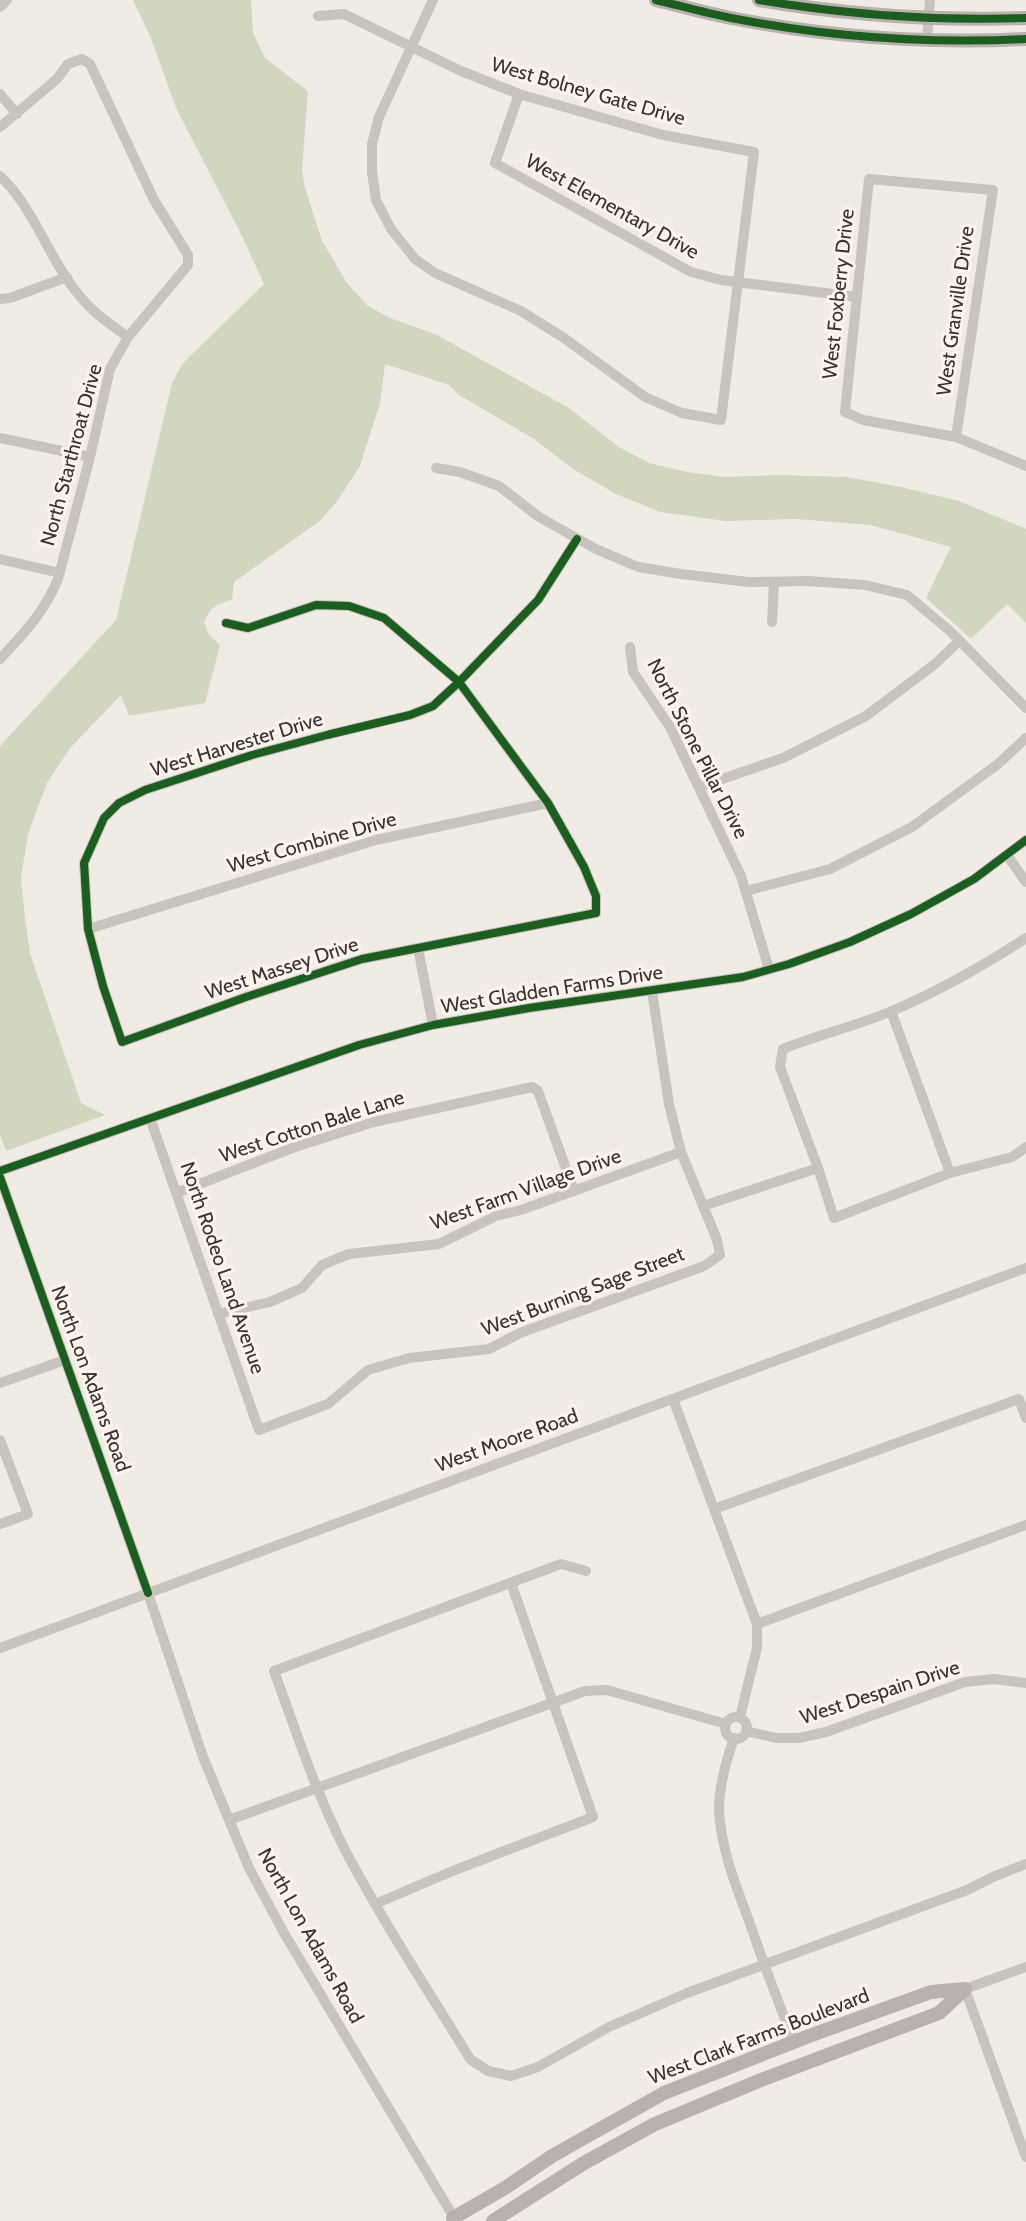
<!DOCTYPE html>
<html>
<head>
<meta charset="utf-8">
<style>
  body { margin:0 }
  canvas { display:block; background:#f0ebe5 }
</style>
</head>
<body>
<canvas width="1026" height="2221"></canvas>
<script>
const c = document.querySelector('canvas').getContext('2d');
c.lineJoin = 'round';
function paint(path, color) { c.fillStyle = color; c.fill(path, 'evenodd'); }
function trace(path, color, width, dash) { c.strokeStyle = color; c.lineWidth = width; c.lineCap = dash ? 'butt' : 'round'; c.setLineDash(dash || []); c.stroke(path); }
function drawText(font, color, halo, rows, align = 'center') {
  c.font = font + ' Cabin,sans-serif'; c.lineWidth = 6; c.setLineDash([]); c.textBaseline = 'middle'; c.strokeStyle = halo; c.fillStyle = color; for (const [text, x, y, turn = 0] of rows) {
    c.save(); c.translate(x, y); c.rotate((+turn || 0) * Math.PI / 180); c.textAlign = isNaN(turn) ? turn : align; if (halo) c.strokeText(text, 0, 0); c.fillText(text, 0, 0); c.restore();
  }
}
paint(new Path2D(`
  M133,0H251L253,33L265,58L308,91L302,170L305,188L322,241L347,283L368,306L390,318L435,334L569,408L619,447L649,463L687,472L724,477L777,475L847,477L901,487L959,501L1024,528L1026,529V623L1007,604L971,639L926,598L951,547L870,525L797,519L725,521L660,512L616,494L573,469L534,439L459,395L449,385L385,364L380,403L360,466L338,500L321,520L234,582L232,600C217,603 210,608 204,622L209,635L220,645L205,703L129,716L121,695L70,748L47,783L28,834L21,878L25,918L30,953L81,1103L105,1115L6,1151L0,1135V746L116,620L172,383L183,363L264,284L240,232L177,110L150,36Z`), '#d1d6bf');
trace(new Path2D(`
  M0,7L7,0
  M318,16L344,14L461,71L519,94L663,135L754,152L721,420L682,413L645,397L564,338L521,311L435,273L415,259L391,229L376,200L372,172V144L379,117L433,0
  M927,41L930,0
  M0,94L17,114
  M519,94L495,163L691,272L721,280L857,297
  M0,127L57,79L68,64L82,59L90,64L154,200L188,255V265L128,337L110,369L90,457L58,579C44,613 24,633 0,659
  M0,176C35,209 48,258 79,295C92,312 111,325 128,337
  M0,299L10,298L67,277
  M956,437L993,190L869,179L845,412L863,420L956,437L1026,466
  M0,438L90,457
  M436,468L460,472L499,486L539,517L596,549L638,567L681,574L748,582L809,581L865,585L907,595L950,631L1026,708
  M0,559L60,573
  M772,622L774,582
  M226,623L248,628L316,605L349,606L384,618L459,682L548,803L584,867L596,896V913L362,959L246,997L122,1042L103,986L88,929L84,863L104,818L119,803L145,790L252,755L327,735L410,715L433,706L459,682L538,600L577,539
  M630,647L633,672L670,727L741,876L769,969
  M699,787L783,758L866,716L935,664L959,641
  M1007,855L1026,882
  M746,891L830,869L912,827L998,764L1026,738
  M88,929L376,840L548,803
  M1026,938C983,966 939,991 892,1011C856,1026 818,1035 783,1049L780,1067L818,1168L834,1218L950,1173L1012,1157L1026,1147
  M418,948L433,1025
  M891,1011L950,1173
  M150,1118L259,1430L328,1404L368,1370L409,1358L489,1349L520,1333L704,1266L720,1255L717,1240L681,1152L669,1104L652,991
  M0,1171L359,1045L433,1025L529,1008L743,977L789,964L850,942L911,914L974,879L1026,840
  M0,1177L148,1593L203,1757L249,1868L284,1933L456,2221
  M176,1193L295,1147L374,1122L532,1087L538,1091L574,1191
  M703,1206L818,1168
  M218,1314L270,1302L302,1288L322,1265L349,1254L439,1244L496,1216L521,1210L681,1152
  M0,1383L65,1360
  M673,1399L757,1624V1648L740,1717
  M0,1440L28,1514L0,1524
  M714,1509L1019,1399L1026,1418
  M586,1571L561,1564L274,1671C296,1731 316,1793 345,1850C383,1922 428,1990 470,2059L488,2071L511,2076L538,2067L609,2027L687,1993L967,1890L993,1877L1026,1864
  M757,1624L1026,1525
  M0,1648L1026,1268
  M725 1728a11 11 0 1 1 22 0a11 11 0 1 1-22 0Z
  M746,1731L776,1738H799L826,1732L965,1682L994,1679L1026,1683
  M734,1738C726,1761 719,1786 719,1810C721,1849 736,1886 749,1921C763,1962 778,2002 794,2042
  M229,1820L585,1691L607,1690L726,1724
  M375,1904L455,1870L593,1817L511,1583
  M1026,1967L965,1989L1026,2157`), '#c9c3be', 10);
trace(new Path2D(`
  M656,0C681,6 706,13 731,18C828,37 927,44 1026,39
  M759,0C847,15 937,21 1026,18
  M453,2218L505,2188L552,2156L664,2093L809,2036L931,1992L965,1989
  M493,2221L584,2163L655,2124L761,2080L939,2013L965,1989`), '#b8b1ad', 14);
trace(new Path2D(`
  M656,0C681,6 706,13 731,18C828,37 927,44 1026,39
  M759,0C847,15 937,21 1026,18
  M226,623L248,628L316,605L349,606L384,618L459,682L548,803L584,867L596,896V913L362,959L246,997L122,1042L103,986L88,929L84,863L104,818L119,803L145,790L252,755L327,735L410,715L433,706L459,682L538,600L577,539
  M0,1171L359,1045L433,1025L529,1008L743,977L789,964L850,942L911,914L974,879L1026,840
  M0,1177L148,1593`), '#1b5e20', 8);
drawText('20px', '#3b302b', '#fbf5ee', [
  ["West Bolney Gate Drive",588,92,16],
  ["West Elementary Drive",612,207,29],
  ["West Foxberry Drive",839,294,-84],
  ["West Granville Drive",956,311,-82],
  ["North Starthroat Drive",72,455,-75],
  ["West Harvester Drive",237,745,-17],
  ["North Stone Pillar Drive",697,749,63],
  ["West Combine Drive",312,843,-16],
  ["West Massey Drive",282,969,-18],
  ["West Gladden Farms Drive",552,990,-9],
  ["West Cotton Bale Lane",312,1127,-18],
  ["West Farm Village Drive",526,1190,-20],
  ["North Rodeo Land Avenue",222,1268,71],
  ["West Burning Sage Street",583,1292,-21],
  ["North Lon Adams Road",90,1379,70],
  ["West Moore Road",507,1441,-20],
  ["West Despain Drive",880,1693,-18],
  ["North Lon Adams Road",310,1936,61],
  ["West Clark Farms Boulevard",759,2037,-21]
]);
</script>
</body>
</html>
